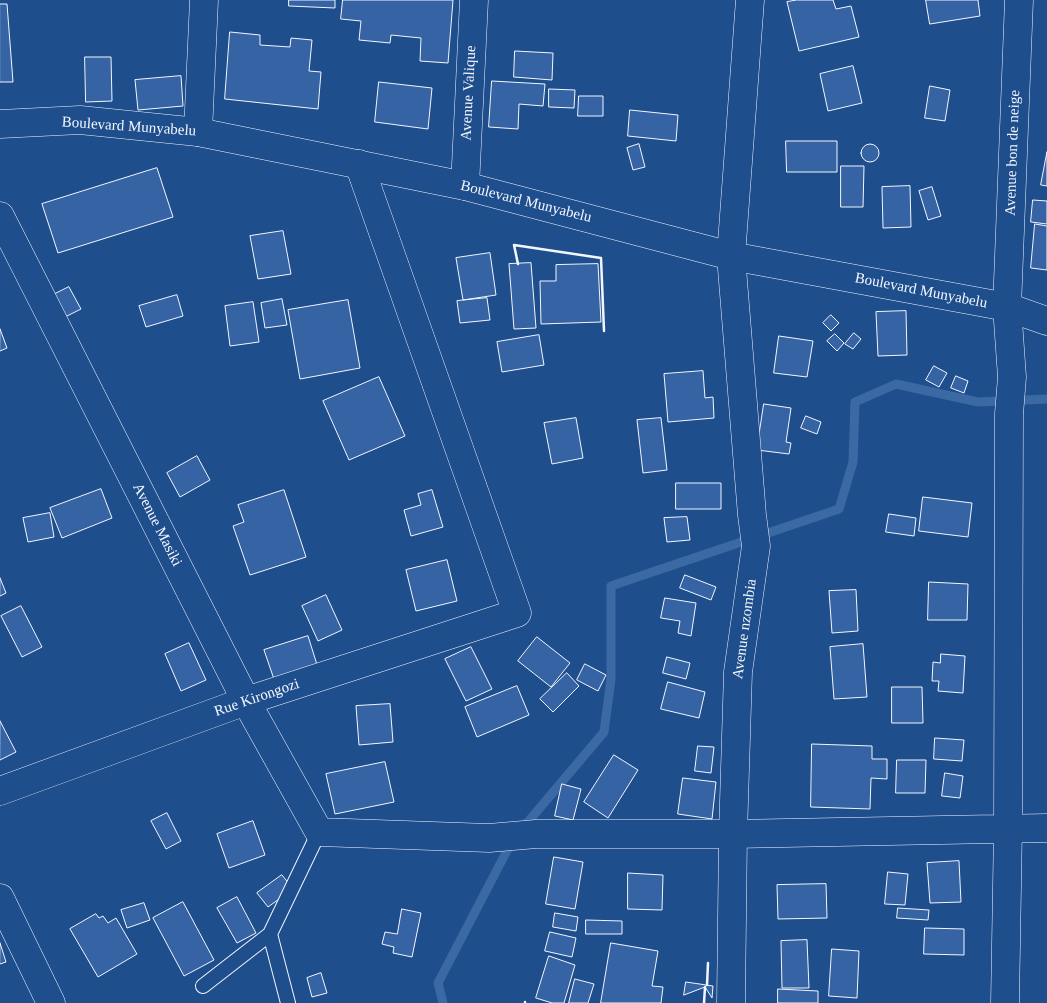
<!DOCTYPE html>
<html>
<head>
<meta charset="utf-8">
<style>
  body { margin:0 }
  canvas { display:block; background:#1f4e8c }
</style>
</head>
<body>
<canvas width="1047" height="1003"></canvas>
<script>
const c = document.querySelector('canvas').getContext('2d');
c.lineJoin = 'round';
function trace(path, color, width, dash) { c.strokeStyle = color; c.lineWidth = width; c.lineCap = dash ? 'butt' : 'round'; c.setLineDash(dash || []); c.stroke(path); }
function paint(path, color) { c.fillStyle = color; c.fill(path, 'evenodd'); }
function drawText(font, color, halo, rows, align = 'center') {
  c.font = font + ' Georgia,serif'; c.lineWidth = 4; c.setLineDash([]); c.textBaseline = 'middle'; c.strokeStyle = halo; c.fillStyle = color; for (const [text, x, y, turn = 0] of rows) {
    c.save(); c.translate(x, y); c.rotate((+turn || 0) * Math.PI / 180); c.textAlign = isNaN(turn) ? turn : align; if (halo) c.strokeText(text, 0, 0); c.fillText(text, 0, 0); c.restore();
  }
}
trace(new Path2D(`
  M522,829L604,732L611,679V586L839,509L853,462L855,402L896,384L978,402L1047,399
  M443,1003L438,983L512,841`), '#3b69a3', 9);
const building = new Path2D(`
  M289,0H335V8L289,6Z
  M343,0H453L448,63L420,61L421,38L391,35L390,43L359,40L361,21L341,19Z
  M797,0H833L836,9L851,6L859,37L799,51L787,2Z
  M926,0H978L980,16L930,24Z
  M0,4H7L13,82H0Z
  M230,32L260,35V45L290,47L291,38L312,40L309,71L321,72L318,109L225,99Z
  M515,51L553,53L552,80L514,77Z
  M85,57H111L112,101L86,102Z
  M853,66L862,103L828,111L820,74Z
  M181,76L183,106L138,110L135,80Z
  M492,81L545,84L543,106L519,104L518,129L489,127Z
  M379,82L432,88L428,129L375,122Z
  M930,86L950,90L945,121L925,118Z
  M549,89L575,90L574,108L549,107Z
  M579,96H603V116H578Z
  M630,110L678,115L676,141L628,136Z
  M786,141H837V172H787Z
  M861 153a9 9 0 1 1 18 0a9 9 0 1 1-18 0Z
  M639,144L645,167L633,170L627,148Z
  M1047,152V186L1041,185Z
  M841,166H864L863,207H841Z
  M157,168L173,217L58,253L42,204Z
  M910,186L911,227L883,228L882,187Z
  M932,187L941,216L928,220L919,191Z
  M1033,200L1047,201V224L1031,222Z
  M1035,224L1047,226V270L1031,268Z
  M283,231L291,274L258,279L250,236Z
  M490,253L496,295L463,300L456,258Z
  M531,263L536,328L514,329L509,264Z
  M598,264L601,322L541,324L540,281H556V265Z
  M69,287L81,309L63,318L51,296Z
  M177,295L183,316L146,327L139,306Z
  M487,298L490,320L460,323L457,301Z
  M282,299L287,325L265,328L261,303Z
  M348,300L360,368L300,379L288,310Z
  M253,302L259,342L230,346L225,306Z
  M906,311L907,355L878,356L876,312Z
  M831,315L839,323L831,331L823,323Z
  M0,329L7,348L0,351Z
  M854,333L861,339L853,349L845,344Z
  M835,334L844,343L837,351L827,341Z
  M539,335L544,365L502,372L497,342Z
  M779,336L813,341L807,377L774,373Z
  M934,366L947,373L939,387L926,380Z
  M703,371L705,398L713,397L714,418L668,422L664,374Z
  M956,376L968,381L964,393L951,388Z
  M379,377L405,436L349,460L323,401Z
  M764,404L791,408L786,442L791,443L789,454L757,450Z
  M806,416L821,422L817,434L801,428Z
  M576,418L583,458L552,464L544,423Z
  M661,418L667,470L643,473L637,420Z
  M197,456L210,480L180,497L167,473Z
  M676,483H721V509H676Z
  M101,489L112,518L62,538L50,508Z
  M284,490L306,557L250,575L233,526L244,522L238,505Z
  M432,490L443,527L411,536L404,510L421,505L418,494Z
  M923,497L972,503L968,537L919,531Z
  M50,513L54,537L28,542L23,518Z
  M889,514L916,518L914,536L886,532Z
  M687,517L690,540L667,542L664,518Z
  M447,560L457,601L416,611L406,570Z
  M685,575L716,587L711,600L680,588Z
  M0,578L6,593L0,596Z
  M929,582L968,584L967,620H928Z
  M856,590L858,631L832,633L829,591Z
  M326,595L342,630L318,641L302,606Z
  M665,598L696,603L691,636L678,633L680,621L661,618Z
  M21,606L42,647L22,657L1,616Z
  M308,636L319,671L276,685L264,650Z
  M537,637L570,663L551,687L518,661Z
  M189,643L206,680L181,691L165,654Z
  M863,644L867,697L834,699L830,647Z
  M471,647L492,689L466,701L445,659Z
  M941,654L965,656L963,693L938,691L939,681H932L933,662L940,663Z
  M667,657L690,663L686,679L663,673Z
  M585,664L606,675L598,691L577,680Z
  M567,673L579,686L553,712L540,699Z
  M668,682L705,692L699,718L661,709Z
  M517,686L529,715L477,737L465,707Z
  M892,687H922L923,723H892Z
  M390,704L393,742L359,745L356,706Z
  M0,721L16,752L0,760Z
  M935,738L964,740L962,761L934,759Z
  M812,744L872,746V759H887V779L871,778L870,809L811,807Z
  M698,746L714,747L711,773L695,771Z
  M614,755L638,770L608,818L584,802Z
  M897,760H926L925,793H896Z
  M385,762L394,802L335,814L326,774Z
  M945,773L963,776L960,798L942,796Z
  M683,778L716,782L712,819L678,814Z
  M562,784L581,789L573,820L555,816Z
  M167,813L181,841L166,849L151,821Z
  M253,821L265,855L229,868L217,834Z
  M554,857L583,862L575,909L546,904Z
  M959,861L961,902L930,903L927,863Z
  M888,872L908,874L905,905L885,904Z
  M628,873L663,875L662,910L628,909Z
  M282,875L293,889L268,907L257,893Z
  M826,884L827,918L778,919L777,885Z
  M237,897L256,933L237,943L217,908Z
  M183,902L214,960L184,976L153,918Z
  M144,903L150,920L127,928L121,910Z
  M898,908L929,910L928,920L897,918Z
  M402,909L421,913L412,957L393,953L394,947L382,944L385,932L397,934Z
  M555,913L578,917L576,931L553,927Z
  M96,914L99,918L103,916L108,923L116,918L137,954L98,977L70,929Z
  M586,920L622,921V934H586Z
  M925,928L964,929V955L924,954Z
  M550,932L576,938L572,957L545,951Z
  M807,940L809,988H782L781,941Z
  M0,943L6,962L0,964Z
  M611,943L658,951L652,986L663,987L661,1003H601Z
  M832,949L859,951L857,998L829,996Z
  M549,956L575,965L564,1003H552L536,998Z
  M321,973L327,993L312,997L307,978Z
  M575,979L594,984L588,1003H569Z
  M686,982L713,986L712,998L705,987L684,995Z
  M778,989L818,991V1003H778Z`);
paint(building, '#3563a3');
trace(building, '#f2f6ff', 1);
const service = new Path2D(`
  M270,934L288,1003
  M203,986L270,934L319,832`);
const minor = new Path2D(`
  M198,132L204,0
  M465,186L474,0
  M0,216L246,701L319,832L489,838L536,834H733L1047,828
  M0,791L246,701L517,613L359,164
  M0,898L51,1003
  M731,1003L733,834L738,672L756,546L752,515L731,256L750,0
  M1005,1003L1008,828L1009,414L1012,377L1007,307L1019,0`);
const tertiary = new Path2D(`
  M0,124L80,120L198,132L465,186L731,256L1007,307L1047,321`);
trace(service, '#f2f6ff', 16);
trace(minor, '#f2f6ff', 29);
trace(tertiary, '#f2f6ff', 29);
trace(service, '#1f4e8c', 14);
trace(minor, '#1f4e8c', 28);
trace(tertiary, '#1f4e8c', 28);
trace(new Path2D(`
  M518,264L514,245L601,258L604,331
  M707,985L708,963
  M525,1003V1002
  M704,1003L705,987`), '#f2f6ff', 2.5);
drawText('15px', '#f2f6ff', '#1f4e8c', [
  ["Avenue Valique",469,93,-87],
  ["Boulevard Munyabelu",129,127,4],
  ["Avenue bon de neige",1013,153,-88],
  ["Boulevard Munyabelu",526,202,14],
  ["Boulevard Munyabelu",921,291,11],
  ["Avenue Masiki",157,525,63],
  ["Avenue nzombia",745,629,-82],
  ["Rue Kirongozi",257,698,-19]
]);
</script>
</body>
</html>
